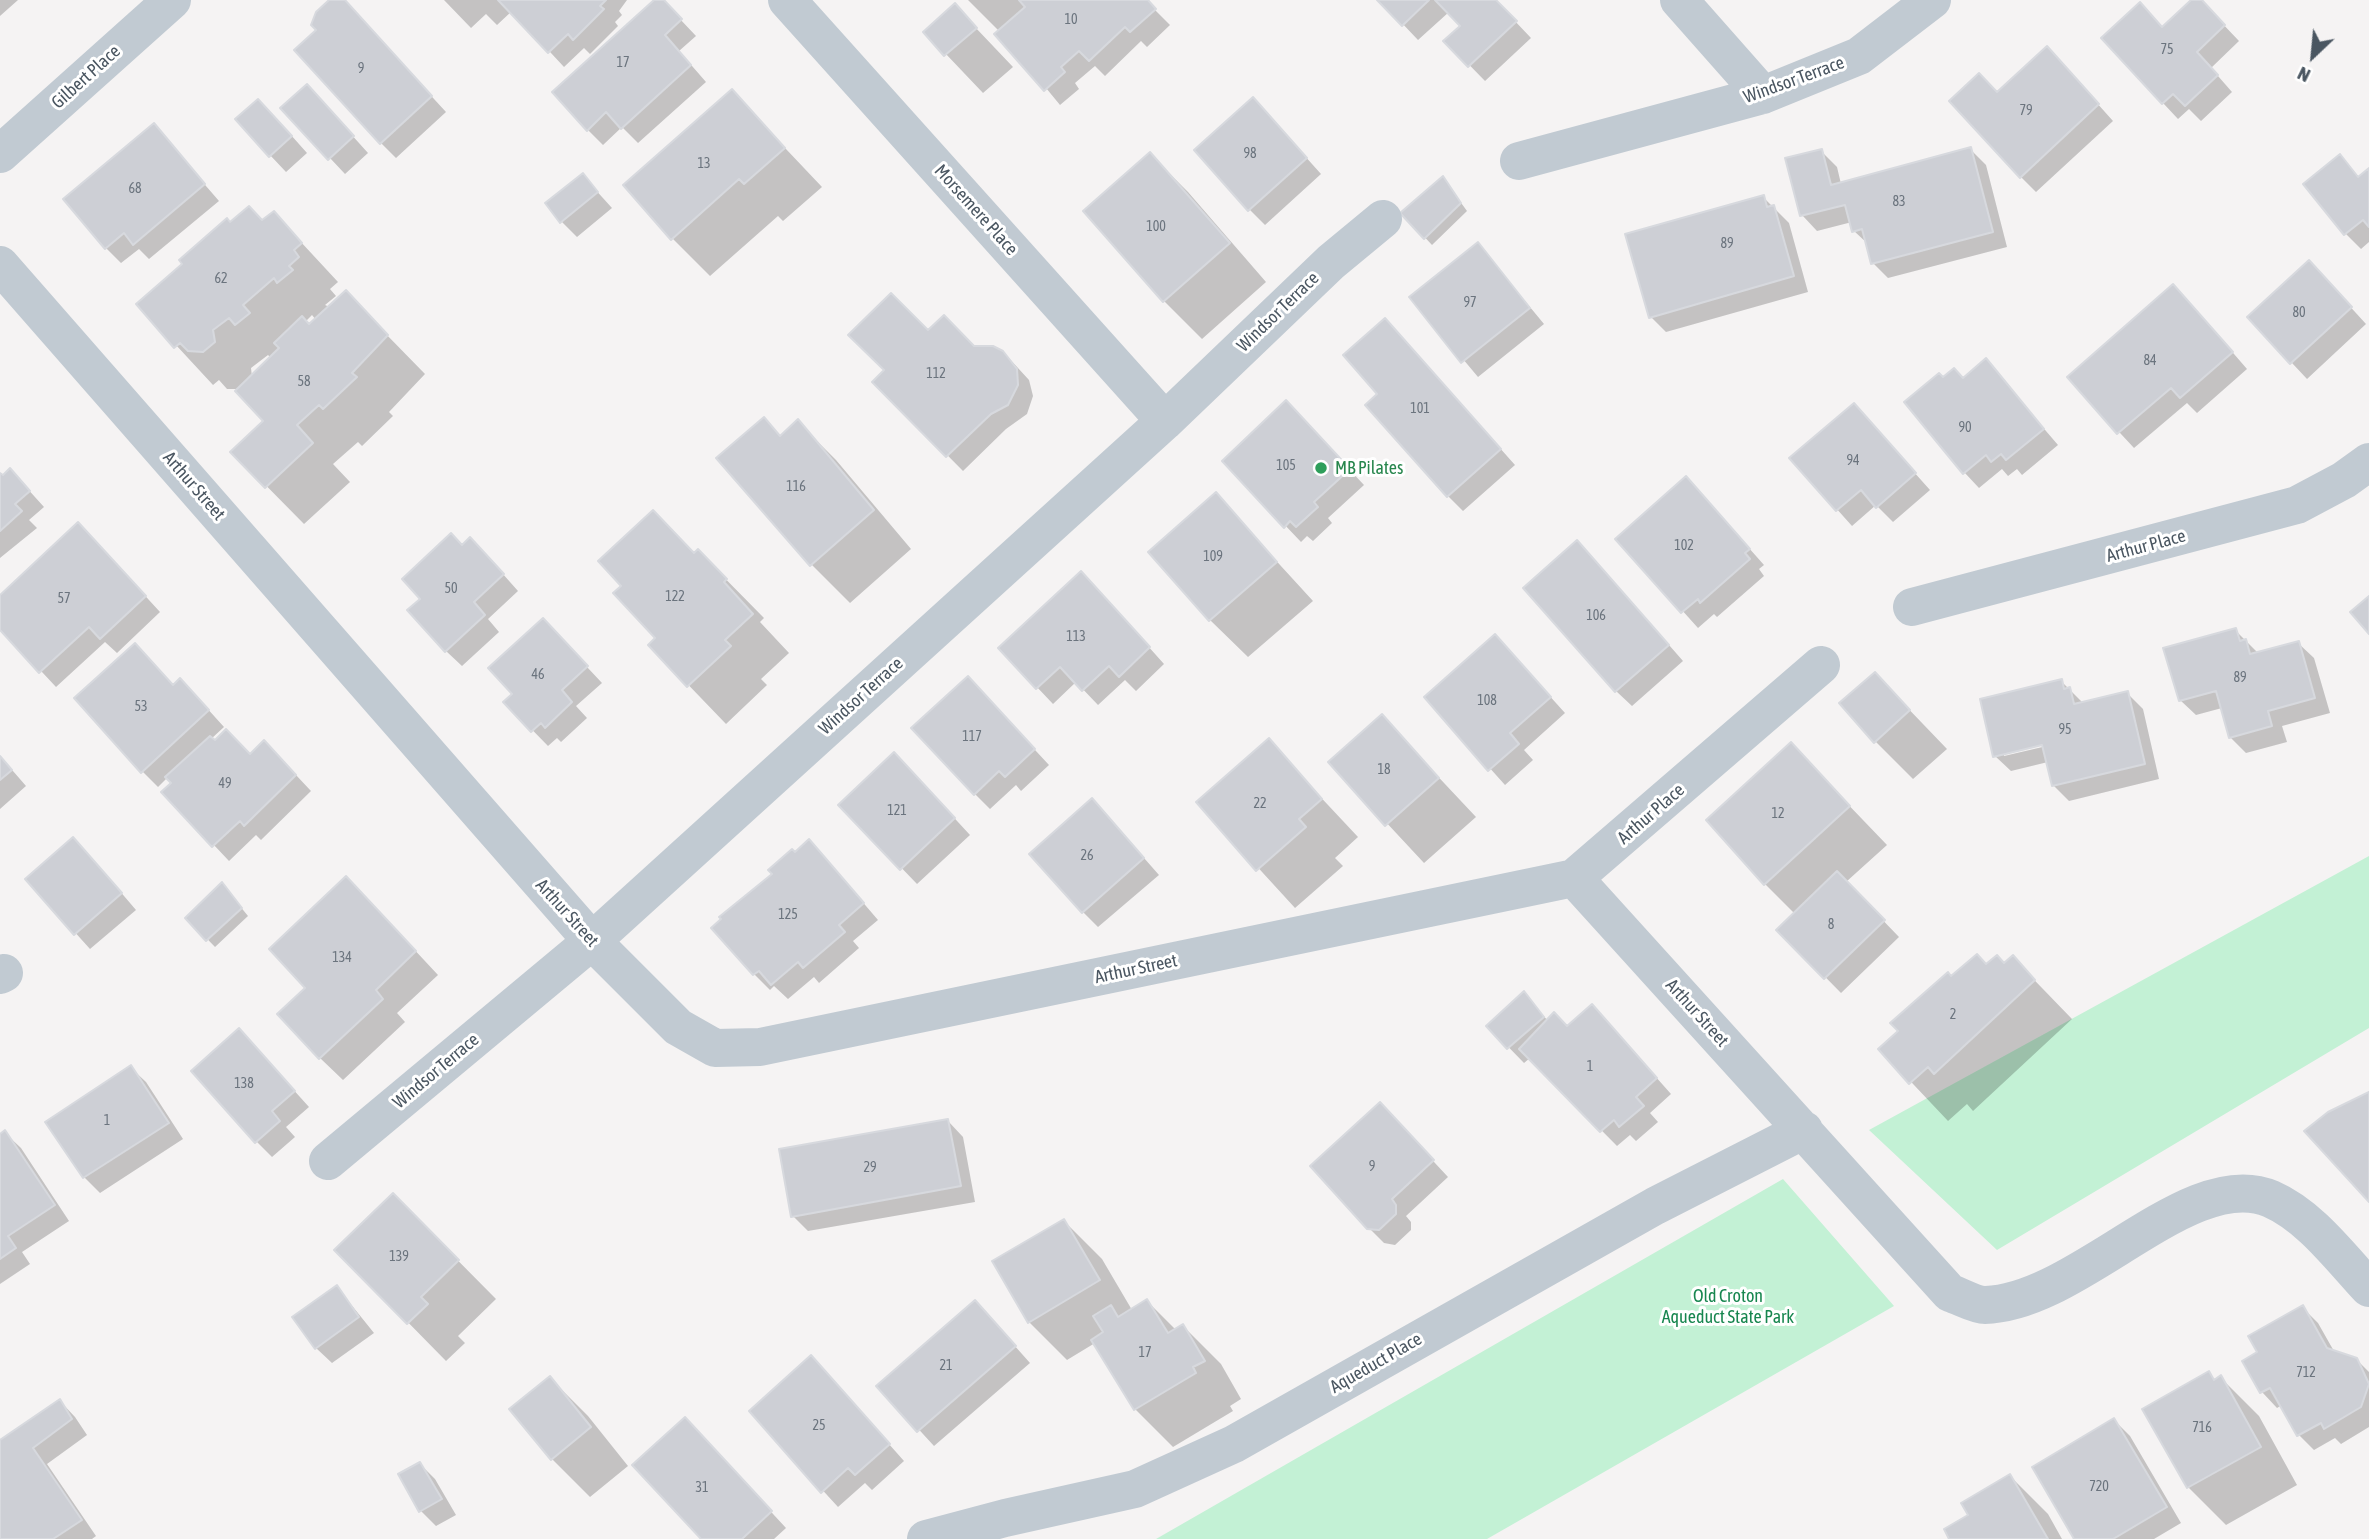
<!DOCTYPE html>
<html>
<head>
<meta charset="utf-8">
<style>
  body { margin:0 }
  #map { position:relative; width:2369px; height:1539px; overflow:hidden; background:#f5f3f3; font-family:"Asap Condensed",sans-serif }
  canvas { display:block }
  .north { position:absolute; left:2278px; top:21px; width:70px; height:70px; -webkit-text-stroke:5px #fff; paint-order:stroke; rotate:206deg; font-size:19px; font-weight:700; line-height:28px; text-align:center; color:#4a5661 }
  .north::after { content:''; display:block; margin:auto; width:24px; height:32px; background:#4a5661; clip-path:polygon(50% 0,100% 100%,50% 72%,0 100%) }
</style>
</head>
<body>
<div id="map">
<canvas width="2369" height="1539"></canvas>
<div class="north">N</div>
</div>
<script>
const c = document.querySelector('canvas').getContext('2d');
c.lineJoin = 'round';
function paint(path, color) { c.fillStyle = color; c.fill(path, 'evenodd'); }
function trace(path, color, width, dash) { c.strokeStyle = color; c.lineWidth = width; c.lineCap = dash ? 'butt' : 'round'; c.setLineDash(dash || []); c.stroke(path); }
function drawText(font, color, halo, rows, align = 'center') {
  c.font = font + ' "Asap Condensed",sans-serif'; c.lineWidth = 6; c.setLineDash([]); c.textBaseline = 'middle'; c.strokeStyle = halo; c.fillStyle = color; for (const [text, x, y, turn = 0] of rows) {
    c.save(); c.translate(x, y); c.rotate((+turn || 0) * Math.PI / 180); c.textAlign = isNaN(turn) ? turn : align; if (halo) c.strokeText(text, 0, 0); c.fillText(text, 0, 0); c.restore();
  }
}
paint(new Path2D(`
  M2369,856V1028L1997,1250L1869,1130Z
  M1783,1179L1894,1306L1487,1539H1156Z`), '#c3f1d5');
paint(new Path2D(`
  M0,0H18L0,16Z
  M333,0H343L446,112L396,158L381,143L318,30Z
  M444,0H627L619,11L622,15L615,22L618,26L590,54L584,48L564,67L512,11L497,25L486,14L471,28Z
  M656,0H662L696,36L679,51L706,82L638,143L622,127L603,145L588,130Z
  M968,0H1145L1170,25L1147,47L1141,41L1105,76L1095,66L1075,83L1079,89L1060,105L1000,32Z
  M1380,0H1495L1531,38L1485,81L1446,41L1462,26L1449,12L1418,40Z
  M2194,0H2200L2239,41L2211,68L2232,92L2201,121L2189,109L2178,119L2103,39L2163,29Z
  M955,6L1013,67L983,93L925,32Z
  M2062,64L2113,121L2036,192L2021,177L1998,94Z
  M732,92L822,187L783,221L778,216L710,276L672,238Z
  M322,102L368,153L345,174L283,108Z
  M1268,115L1321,174L1265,225L1249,209Z
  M274,116L307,153L286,172L237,120Z
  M154,126L219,201L149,259L139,249L121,263L106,248Z
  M1970,149L1986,165L2007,247L1888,278L1873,263L1868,244L1854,231L1852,222L1817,231L1802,215L1821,151L1837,167L1841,184Z
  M1150,154L1188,192L1266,282L1202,339L1164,301Z
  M2340,156L2360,178L2369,170V242L2361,249L2345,233Z
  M583,176L612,208L577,237L562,222Z
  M1443,178L1467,211L1432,245L1403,214Z
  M1763,197L1789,223L1808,292L1666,332L1651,317Z
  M274,213L338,282L330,289L336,296L325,305L383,331L425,374L389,412L393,416L362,446L358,442L333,464L350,482L304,524L233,452L265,421L239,389H227L219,380L213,385L138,304L230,224L263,222ZM312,315L316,320L310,326L305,322ZM268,355L271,358L252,377L251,368Z
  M1478,244L1544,324L1478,377L1411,297Z
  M2324,278L2366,324L2307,379L2249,317Z
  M2189,302L2247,369L2197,413L2187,403L2134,448L2069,378Z
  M928,333L973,348H992L1007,356L1029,380L1033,396L1027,414L1006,429L963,471L875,382Z
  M1400,336L1515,465L1463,511L1448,496L1379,395Z
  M1986,361L2058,445L2022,475L2017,469L2008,476L2002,469L1979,488L1964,472L1943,379L1963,380Z
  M1854,405L1930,490L1893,522L1876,505L1852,526L1792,459Z
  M1301,418L1364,485L1328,518L1332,523L1313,541L1307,536L1301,542L1224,461Z
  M763,419L781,437L798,422L836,460L911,549L850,603L812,565L718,458Z
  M0,474L25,486L44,507L29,520L37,528L0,558Z
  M1701,494L1764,565L1759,569L1764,576L1717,617L1714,614L1698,628L1618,539Z
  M1216,495L1313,601L1248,657L1210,620Z
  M94,540L160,612L117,653L105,642L56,687L0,627V598Z
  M463,547L486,555L518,591L488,619L499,632L462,666L446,651L423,599Z
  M698,551L764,618L760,622L789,653L761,679L767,685L726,724L650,645L657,638Z
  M1593,558L1683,661L1632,706L1616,691Z
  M1097,589L1164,664L1136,691L1125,680L1098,705L1076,682L1053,704L1000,648Z
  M2235,630L2258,653L2298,643L2314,658L2330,713L2282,726L2287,742L2246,753L2231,738L2222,708L2196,715L2180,700Z
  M558,636L602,683L576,706L587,718L561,742L557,738L548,746L505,702Z
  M1510,652L1565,713L1524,750L1533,760L1505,785L1426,697Z
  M1875,674L1947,749L1913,779L1875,741Z
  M2061,681L2084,704L2127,693L2143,709L2159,779L2069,801L2053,785L2048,762L2011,771L1995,756ZM2050,741L2051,745L2004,756V752Z
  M174,686L196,696L224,727L211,739L251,756L280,758L311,791L261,840L256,835L229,861L164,792L173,783L168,777L158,787L142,771Z
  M983,694L1049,765L1021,791L1016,785L990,809L975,794Z
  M1382,717L1476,817L1424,863L1330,762Z
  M1268,741L1358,837L1335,858L1343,866L1295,908L1198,802Z
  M1791,745L1887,845L1846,882L1899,937L1841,993L1779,930L1795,914L1765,884Z
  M0,756L26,786L0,809Z
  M910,770L970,835L917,884L841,805Z
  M1107,816L1159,875L1098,927L1083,912Z
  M89,855L136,910L90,949L27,879Z
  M824,857L878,920L853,941L859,948L819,983L814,977L788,999L774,986L770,990L754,974Z
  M222,884L248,916L215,947L187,918Z
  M369,901L438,975L397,1013L405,1022L343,1080L320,1058Z
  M2013,958L2072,1019L1973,1111L1967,1104L1948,1121L1880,1049L1951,978L1987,966L2005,965Z
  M1524,993L1548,1021L1567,1027L1607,1022L1671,1094L1650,1113L1658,1122L1636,1141L1630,1135L1617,1146L1530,1058L1524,1063L1488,1026Z
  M254,1046L309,1107L286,1127L295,1137L272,1157L256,1141Z
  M130,1067L146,1082L183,1139L100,1193L84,1177Z
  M1395,1120L1448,1177L1406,1216L1411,1222V1230L1395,1245L1384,1243L1368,1227Z
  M948,1121L963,1137L975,1202L808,1231L793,1216Z
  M5,1133L21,1148L69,1221L22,1252L30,1264L0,1284V1136Z
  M393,1195L496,1299L458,1336L465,1343L446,1361L337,1250Z
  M1064,1221L1102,1259L1132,1310L1147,1301L1176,1330L1183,1326L1221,1364L1241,1399L1230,1406L1233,1411L1173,1447L1135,1409L1095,1343L1067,1360L1029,1322Z
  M337,1287L374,1333L332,1363L316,1348Z
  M2303,1308L2318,1323L2335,1353L2356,1359L2369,1372V1427L2341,1444L2335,1438L2314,1450L2299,1435L2282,1405L2277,1408L2262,1392L2259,1353Z
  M990,1318L1030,1363L934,1446L879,1386Z
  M826,1373L904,1461L872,1490L865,1483L838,1507L751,1412Z
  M2209,1373L2216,1381L2221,1378L2259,1416L2297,1485L2226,1525L2188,1487L2145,1410Z
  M550,1378L588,1416L628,1466L590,1497L552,1459Z
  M60,1401L75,1417L87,1435L47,1464L96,1536L92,1539H0V1442Z
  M2114,1420L2130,1436L2181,1523L2154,1539H2076Z
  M700,1435L786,1528L774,1539H703Z
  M420,1464L435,1479L456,1515L436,1526L421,1511Z
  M2010,1476L2048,1514L2062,1539H1951Z`), '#0003');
const building = new Path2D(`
  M329,0H345L432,96L380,144L294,50L316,30L311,25L316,12Z
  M498,0H606L600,6L604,9L573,40L568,34L548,53Z
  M654,0H664L682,19L665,35L691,65L621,129L606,112L587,131L552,92Z
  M1019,0H1148L1156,9L1130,32L1125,27L1089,61L1079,51L1061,67L1065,72L1044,91L994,34L1025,7Z
  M1377,0H1429L1402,26Z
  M1435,0H1496L1517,21L1468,67L1443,41L1460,26Z
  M2191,0H2202L2225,25L2197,52L2218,75L2185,106L2173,94L2162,104L2101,38L2140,2L2162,27Z
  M955,3L977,28L944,56L923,32Z
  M2047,46L2099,104L2020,178L1949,101L1979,73L1997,92Z
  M307,84L354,136L328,160L280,108Z
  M732,89L785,148L744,184L739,179L671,240L623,185Z
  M1253,97L1307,158L1248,211L1194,150Z
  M258,99L292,136L269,157L235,119Z
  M154,123L205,184L133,245L124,233L105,249L63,199Z
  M1971,147L1993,232L1871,264L1862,229L1852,232L1845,205L1800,216L1785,158L1822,149L1831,185Z
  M1150,152L1230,243L1163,302L1083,211Z
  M2340,154L2358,177L2369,168V227L2363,220L2344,235L2303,184Z
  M583,173L598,192L560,223L545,203Z
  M1443,176L1461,203L1424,239L1400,213Z
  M1764,195L1767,207L1774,205L1794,276L1649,318L1625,234Z
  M249,206L262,220L274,211L302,243L294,250L299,257L289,266L293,270L277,283L274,278L243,305L250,313L235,325L229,318L213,330L215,342L203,352L188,351L180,343L174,348L136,304L182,264L179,260L227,218L230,222Z
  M1478,242L1530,308L1461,363L1409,297Z
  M2309,260L2352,307L2290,364L2247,317Z
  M2173,284L2233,352L2180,398L2171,388L2117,434L2067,377Z
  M346,290L388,335L352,373L357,377L323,409L319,405L297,425L313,443L265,488L230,452L263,421L235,391L279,348L274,343L302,316L309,324Z
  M891,293L928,330L944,315L974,346H993L1003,351L1017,369L1018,385L1008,405L991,414L946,457L872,382L884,370L848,335Z
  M1385,318L1501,449L1447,497L1365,405L1377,394L1343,355Z
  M1986,358L2044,429L2006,460L2001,454L1991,462L1986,455L1963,474L1904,402L1939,373L1943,377L1954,368L1963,378Z
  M1286,400L1350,469L1314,502L1318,507L1296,527L1290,521L1284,528L1222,461Z
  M1854,403L1916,473L1876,508L1861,490L1836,511L1789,458Z
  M764,417L780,436L798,419L874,510L810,566L716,458Z
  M10,468L30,491L15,504L22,511L0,531V473L3,475Z
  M1686,476L1750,549L1745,553L1750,559L1700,603L1698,599L1681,613L1615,539Z
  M1216,492L1277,562L1209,621L1148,552Z
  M653,510L694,553L698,549L727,579L724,582L753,614L725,640L731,646L687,687L648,645L655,638L613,593L621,586L598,561Z
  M78,522L146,596L100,639L89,627L39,673L0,630V595Z
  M451,533L462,545L470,537L504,574L474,602L485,615L445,652L407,610L420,599L402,579Z
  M1577,540L1669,645L1615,692L1523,588Z
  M1081,571L1150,647L1119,677L1109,666L1082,691L1060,667L1036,689L998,648Z
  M2369,596V634L2350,612Z
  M543,618L588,666L562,690L572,702L545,728L541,723L531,732L503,702L512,694L488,668Z
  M2236,628L2240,641L2246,639L2250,654L2299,641L2315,698L2268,711L2272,726L2229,738L2216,691L2179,701L2163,648Z
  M1495,634L1551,697L1510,733L1519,744L1488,771L1424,697Z
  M135,643L173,685L180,678L209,710L141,773L74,698Z
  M1875,672L1910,710L1874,743L1839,703Z
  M968,676L1035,749L1005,777L999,771L974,795L911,728Z
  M2062,679L2064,689L2070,687L2074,704L2128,691L2145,764L2052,786L2042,745L1993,757L1980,699Z
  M1382,714L1439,778L1385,826L1328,762Z
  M226,729L250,754L264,740L296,775L244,826L240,821L212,847L161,792L171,783L165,777L210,736L215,740Z
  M1269,738L1322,799L1299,819L1306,827L1256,871L1196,802Z
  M1791,742L1850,806L1764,885L1706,820Z
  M894,752L955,818L900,870L838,805Z
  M0,756L12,770L0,780Z
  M1092,798L1144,858L1082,913L1029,854Z
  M73,837L122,893L74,935L25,879Z
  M809,839L864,903L839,925L845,932L803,968L798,962L771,985L759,971L753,975L711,928L721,919L719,917L772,874L768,870L792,849L795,852Z
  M1837,871L1885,920L1824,979L1776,930Z
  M346,876L416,951L376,990L383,999L319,1059L277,1014L305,988L269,949Z
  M222,882L242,908L206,941L185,918Z
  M1977,954L1986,964L1997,955L2004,963L2013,955L2035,980L1934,1074L1928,1067L1909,1084L1878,1049L1898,1031L1890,1023L1948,972L1951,976Z
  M1524,991L1544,1017L1507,1049L1486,1026Z
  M1592,1004L1657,1078L1636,1097L1644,1106L1619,1127L1614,1120L1600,1132L1519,1049L1554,1012L1567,1026Z
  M239,1028L295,1091L272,1111L280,1121L255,1143L191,1071Z
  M131,1065L169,1123L83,1178L45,1122Z
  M2369,1092V1202L2304,1131L2328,1112Z
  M1380,1102L1434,1160L1392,1199L1396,1205V1214L1379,1230L1367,1229L1310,1166Z
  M948,1119L961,1186L791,1217L779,1149Z
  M5,1130L55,1205L8,1236L16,1248L0,1259V1134Z
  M393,1193L459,1260L421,1297L428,1304L407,1324L334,1250Z
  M1064,1219L1100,1280L1028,1323L992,1261Z
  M337,1285L359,1317L315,1349L292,1317Z
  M1147,1299L1168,1333L1183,1324L1205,1361L1193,1367L1196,1373L1134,1410L1091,1340L1103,1332L1093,1316L1111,1305L1118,1317Z
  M975,1300L1016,1346L917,1432L876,1386Z
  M2303,1305L2327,1348L2357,1358L2369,1384L2361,1407L2324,1429L2321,1423L2297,1436L2270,1388L2260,1393L2242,1361L2257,1352L2248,1336Z
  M811,1355L890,1444L855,1475L848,1468L821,1493L749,1411Z
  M2209,1371L2214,1380L2221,1375L2261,1447L2187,1488L2142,1409Z
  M550,1376L591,1427L551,1460L509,1409Z
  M60,1399L72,1419L33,1448L82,1520L53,1539H0V1440Z
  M685,1417L772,1511L742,1539H701L632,1465Z
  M2114,1418L2167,1507L2113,1539H2074L2032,1467Z
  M420,1462L442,1499L419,1512L398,1474Z
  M2010,1474L2048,1539H1949L1944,1529L1968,1515L1961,1503Z`);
paint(building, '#cdcfd5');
trace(building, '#d7d9de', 2);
trace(new Path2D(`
  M787,0L1165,421
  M1679,0L1763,95
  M0,154L172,0
  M1519,161L1763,95L1859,56L1932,0
  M0,265L592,941L678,1027L715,1048L760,1047L1574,878L1950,1293C1960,1296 1975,1305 1985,1305C2079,1303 2190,1164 2271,1199C2310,1216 2340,1257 2369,1288
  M1912,607L2297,505L2344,480L2369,462
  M1574,878L1821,665
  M0,975L4,973
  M328,1161L592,941L1165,421L1331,262L1383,219
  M926,1539L1005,1518L1135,1489L1234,1444L1655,1206L1804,1130`), '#c1cad2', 38);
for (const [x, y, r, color] of [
  [1321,468,7,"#2e9e5b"]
]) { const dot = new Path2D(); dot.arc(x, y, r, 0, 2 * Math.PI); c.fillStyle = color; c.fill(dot); trace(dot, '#fff', 2.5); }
drawText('14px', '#6b747e', null, [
  ["10",1071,20],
  ["75",2167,50],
  ["17",623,63],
  ["9",361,69],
  ["79",2026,111],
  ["98",1250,154],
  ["13",704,164],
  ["68",135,189],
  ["83",1899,202],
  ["100",1156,227],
  ["89",1727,244],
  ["62",221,279],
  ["97",1470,303],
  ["80",2299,313],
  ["84",2150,361],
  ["112",936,374],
  ["58",304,382],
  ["101",1420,409],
  ["90",1965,428],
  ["94",1853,461],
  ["105",1286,466],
  ["116",796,487],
  ["102",1684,546],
  ["109",1213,557],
  ["50",451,589],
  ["122",675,597],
  ["57",64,599],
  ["106",1596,616],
  ["113",1076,637],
  ["46",538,675],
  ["89",2240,678],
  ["108",1487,701],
  ["53",141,707],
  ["95",2065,730],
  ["117",972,737],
  ["18",1384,770],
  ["49",225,784],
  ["22",1260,804],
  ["121",897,811],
  ["12",1778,814],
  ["26",1087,856],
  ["125",788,915],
  ["8",1831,925],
  ["134",342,958],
  ["2",1953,1015],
  ["1",1590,1067],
  ["138",244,1084],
  ["1",107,1121],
  ["9",1372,1167],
  ["29",870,1168],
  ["139",399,1257],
  ["17",1145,1353],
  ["21",946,1366],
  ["712",2306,1373],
  ["25",819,1426],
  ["716",2202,1428],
  ["720",2099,1487],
  ["31",702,1488]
]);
drawText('18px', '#4a5661', '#fff', [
  ["Gilbert Place",86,77,-42],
  ["Windsor Terrace",1794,80,-20],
  ["Morsemere Place",976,210,48],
  ["Windsor Terrace",1278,312,-44],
  ["Arthur Street",194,486,49],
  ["Arthur Place",2146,546,-15],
  ["Windsor Terrace",861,696,-42],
  ["Arthur Place",1651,814,-41],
  ["Arthur Street",567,913,48],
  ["Arthur Street",1136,969,-12],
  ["Arthur Street",1697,1013,48],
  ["Windsor Terrace",436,1071,-40],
  ["Aqueduct Place",1376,1363,-30]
]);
drawText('18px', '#27864d', '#fff', [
  ["MB Pilates",1335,468]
], 'left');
drawText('18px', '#17864f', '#fff', [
  ["Old Croton",1728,1296],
  ["Aqueduct State Park",1728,1317]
]);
</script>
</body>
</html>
